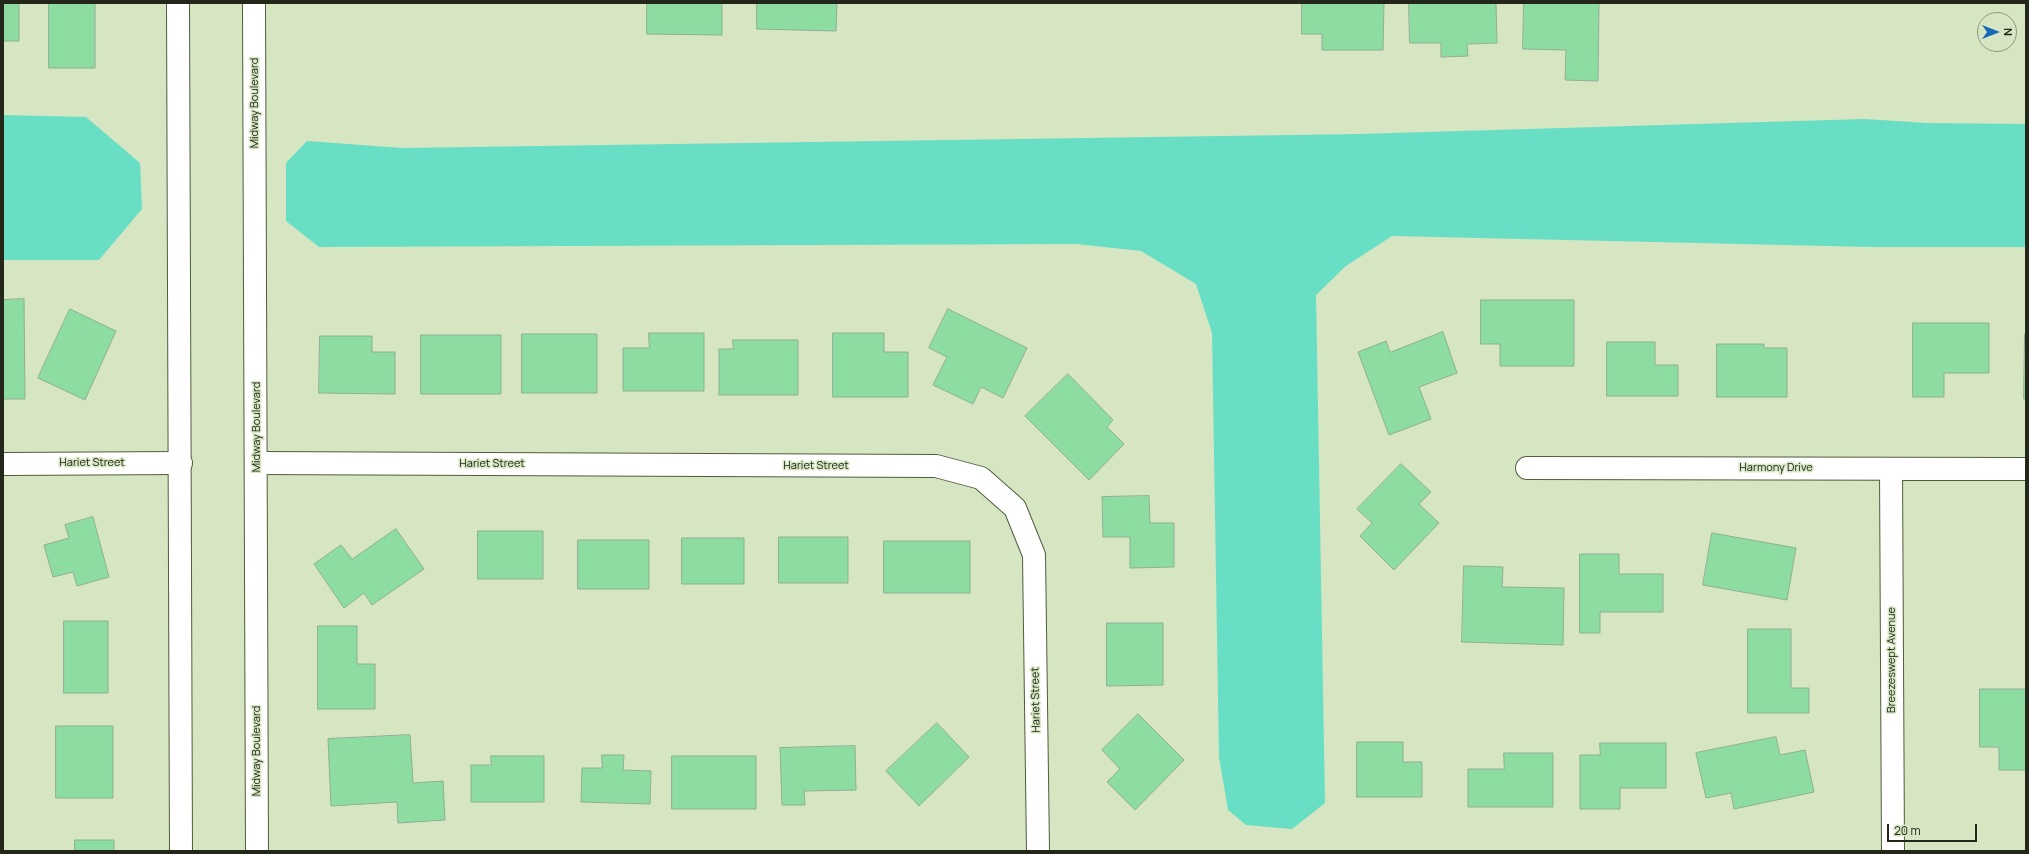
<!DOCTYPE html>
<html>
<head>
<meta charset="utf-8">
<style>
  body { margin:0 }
  #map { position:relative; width:2029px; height:854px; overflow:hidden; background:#d6e5c2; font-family:Manrope,sans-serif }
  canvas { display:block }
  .frame { position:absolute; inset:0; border:4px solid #22271a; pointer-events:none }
  .north { position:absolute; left:1977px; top:12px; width:40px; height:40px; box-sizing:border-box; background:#d6e5c2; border:1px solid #8e997f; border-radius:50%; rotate:90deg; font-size:11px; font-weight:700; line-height:16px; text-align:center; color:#22271a }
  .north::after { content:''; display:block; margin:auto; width:14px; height:18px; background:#1868b7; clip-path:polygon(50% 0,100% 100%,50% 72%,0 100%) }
  .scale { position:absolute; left:1887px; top:824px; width:90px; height:18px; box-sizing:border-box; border:2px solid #22271a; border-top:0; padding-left:5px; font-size:12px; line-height:14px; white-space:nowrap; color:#22271a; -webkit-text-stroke:3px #d6e5c2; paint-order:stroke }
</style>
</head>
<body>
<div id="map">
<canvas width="2029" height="854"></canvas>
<div class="frame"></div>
<div class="north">N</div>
<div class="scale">20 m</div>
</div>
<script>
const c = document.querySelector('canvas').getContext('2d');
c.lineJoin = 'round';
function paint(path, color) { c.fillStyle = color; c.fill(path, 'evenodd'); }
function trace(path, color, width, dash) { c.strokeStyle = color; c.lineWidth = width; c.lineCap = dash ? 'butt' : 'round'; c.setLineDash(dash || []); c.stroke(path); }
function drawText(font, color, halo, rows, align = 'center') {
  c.font = font + ' Manrope,sans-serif'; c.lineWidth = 3; c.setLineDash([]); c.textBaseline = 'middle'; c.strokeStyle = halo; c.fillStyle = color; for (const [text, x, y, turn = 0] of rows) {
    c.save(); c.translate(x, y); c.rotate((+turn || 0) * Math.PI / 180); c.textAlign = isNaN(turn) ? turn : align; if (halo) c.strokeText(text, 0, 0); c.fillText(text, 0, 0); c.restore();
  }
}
paint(new Path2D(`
  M3,115L86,117L140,163L142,209L99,260H3Z
  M1865,119L1927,123L2026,124V247H1871L1392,236L1346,266L1316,295L1325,803L1292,829L1246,825L1228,810L1219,757L1212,333L1196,284L1141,251L1076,244L319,247L286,221V163L307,141L402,148L1359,134Z`), '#68dfc5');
const building = new Path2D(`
  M3,3H19V41H3Z
  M49,3H95V68H49Z
  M647,3H722V35L647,34Z
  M757,3H837L836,31L757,29Z
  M1302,3H1384L1383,50H1322V34H1302Z
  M1409,3H1496L1497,43L1467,44L1468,56L1441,57V43H1410Z
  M1524,3H1599L1598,81L1565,80L1566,50L1523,49Z
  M24,299L25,399H3V300Z
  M1481,300H1574V366H1500V344H1481Z
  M70,309L116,331L85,400L38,378Z
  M948,309L1027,348L1003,398L981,387L973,404L933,385L947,357L929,348Z
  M1913,323H1989V373H1944V397H1913Z
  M1443,332L1457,373L1419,387L1431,419L1389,435L1358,352L1386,341L1390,352Z
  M649,333H704V391H623V348H649Z
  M833,333H884V352H908V397H833Z
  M522,334H597V393H522Z
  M2025,334H2026V399H2024Z
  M421,335H501V394H421Z
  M320,336H372V352H395V394L319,393Z
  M733,340H798V395H719V349H733Z
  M1607,342H1655V365H1678V396H1607Z
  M1717,344H1764V348H1787V397H1717Z
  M1068,374L1113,420L1107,427L1124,444L1089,480L1025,416Z
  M1401,464L1431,492L1419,504L1439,523L1394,570L1360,536L1372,523L1357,509Z
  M1149,496L1150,523H1174V567L1130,568V537H1103L1102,497Z
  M93,517L109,577L77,586L73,572L53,577L44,545L69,538L65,525Z
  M396,529L424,569L372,605L364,593L344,608L314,564L341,545L352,559Z
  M478,531H543V579H478Z
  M1712,533L1796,548L1787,600L1703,585Z
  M779,537H848V583H779Z
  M682,538H744V584H682Z
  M578,540H649V589H578Z
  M884,541H970V593H884Z
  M1580,554H1619V574H1663V612H1600V633H1580Z
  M1464,566L1503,567L1502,587L1564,588L1563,645L1462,642Z
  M64,621H108V693H64Z
  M1107,623H1163V685L1107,686Z
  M318,626H357V664H375V709H318Z
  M1748,629H1791V688H1809V713H1748Z
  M1980,689H2026V770H1999V747H1980Z
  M1138,714L1184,760L1135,810L1107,782L1120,769L1102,750Z
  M937,723L969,757L919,806L886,771Z
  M56,726H113V798H56Z
  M410,735L413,783L443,781L445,820L398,823L397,802L331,806L328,739Z
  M1776,737L1780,755L1805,750L1814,792L1734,809L1731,793L1706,798L1696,753Z
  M1357,742H1403V762H1422V797H1357Z
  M1600,743H1666V788H1620V809H1580V755H1600Z
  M855,746L856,790L804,791L805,805H782L780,748Z
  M1504,753H1553V807H1468V769H1504Z
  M602,755H624L623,770L651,771L650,804L581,802L582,768H602Z
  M491,756H544V802H471V765H491Z
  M672,756H756V809H672Z
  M75,840H114V851H75Z`);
paint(building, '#8ddda3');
trace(building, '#8eae95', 1);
const minor = new Path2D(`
  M257,463L936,466L981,478L1015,508L1034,555L1038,851
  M3,464L181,463
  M1527,468L2026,469
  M1891,469L1893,851`);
const tertiary = new Path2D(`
  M178,3L181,851
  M254,3L257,851`);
trace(minor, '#505d3e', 24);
trace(tertiary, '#505d3e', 24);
trace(minor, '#fff', 22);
trace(tertiary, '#fff', 22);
drawText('11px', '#22271a', '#d6e5c2', [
  ["Midway Boulevard",255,103,-90],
  ["Midway Boulevard",257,427,-90],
  ["Hariet Street",92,463],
  ["Hariet Street",492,464],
  ["Hariet Street",816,466],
  ["Harmony Drive",1776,468],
  ["Breezeswept Avenue",1892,660,-90],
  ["Hariet Street",1036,700,-91],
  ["Midway Boulevard",257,751,-90]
]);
</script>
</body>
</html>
